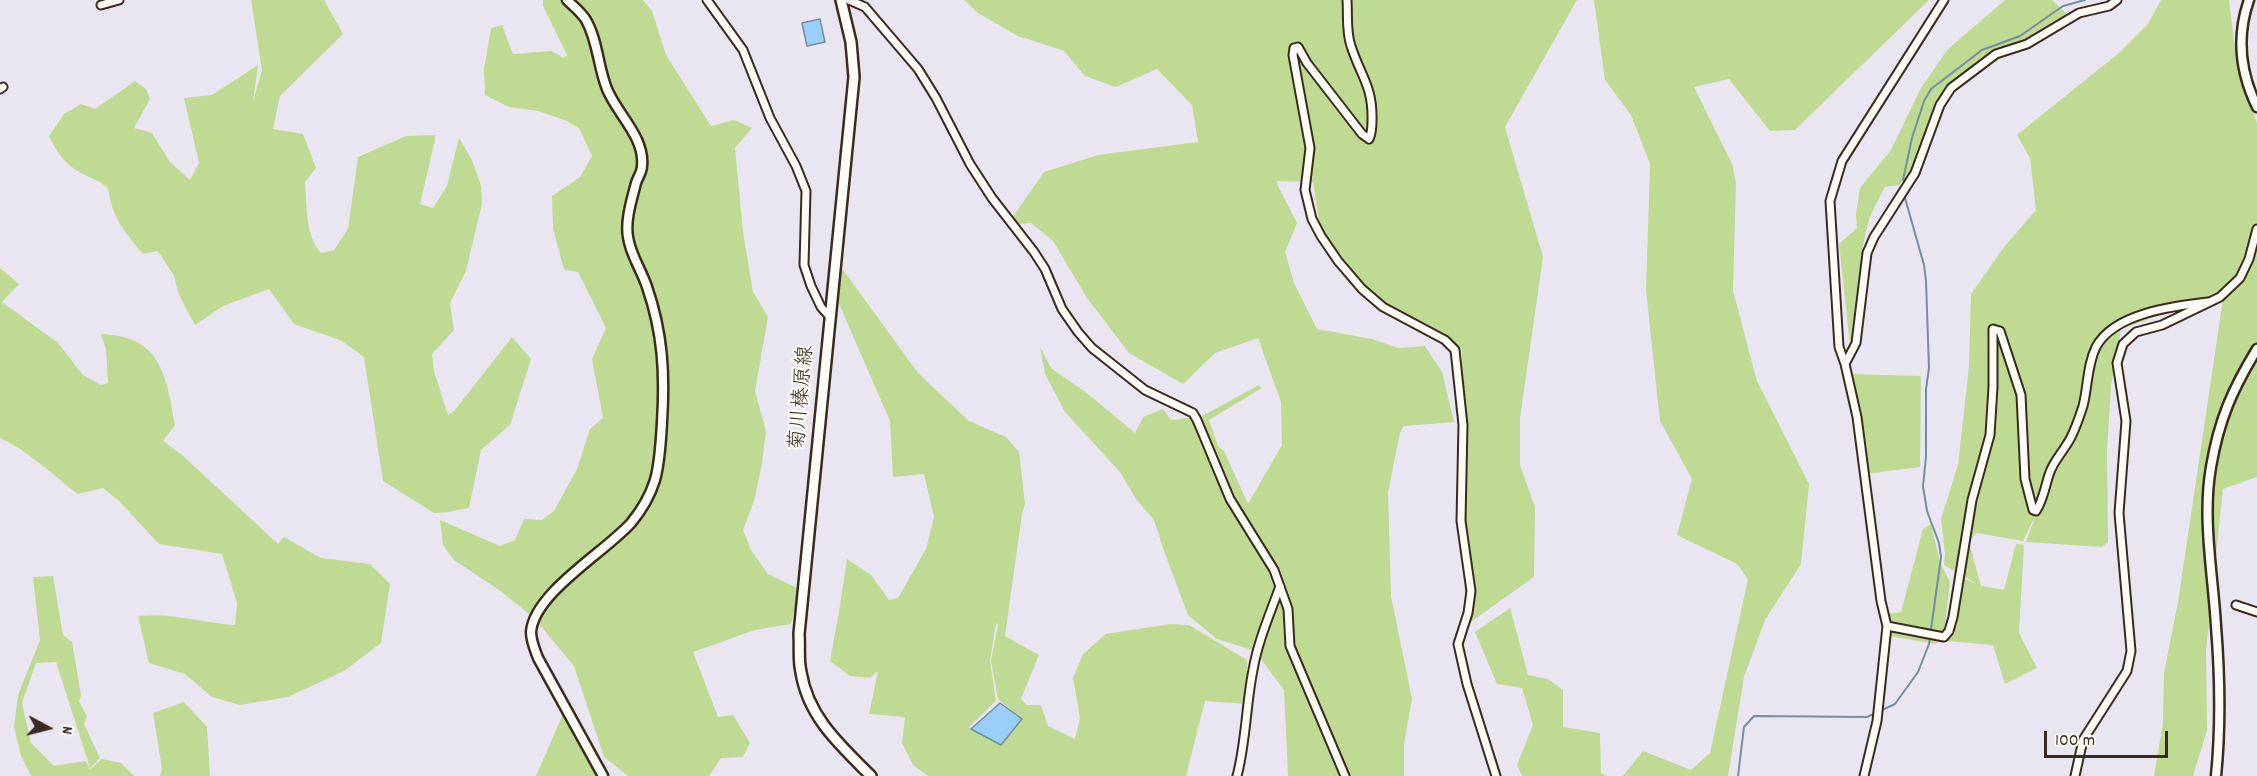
<!DOCTYPE html>
<html>
<head>
<meta charset="utf-8">
<style>
  body { margin:0 }
  #map { position:relative; width:2257px; height:776px; overflow:hidden; background:#eae6f1; font-family:Dekko,sans-serif }
  canvas { display:block }
  .north { position:absolute; left:18px; top:698px; width:60px; height:60px; -webkit-text-stroke:4px #fdfcf7; paint-order:stroke; rotate:97deg; font-size:16px; font-weight:700; line-height:24px; text-align:center; color:#3b2a1e }
  .north::after { content:''; display:block; margin:auto; width:21px; height:27px; background:#3b2a1e; clip-path:polygon(50% 0,100% 100%,50% 72%,0 100%) }
  .scale { position:absolute; left:2044px; top:731px; width:124px; height:27px; box-sizing:border-box; border:3px solid #3b2a1e; border-top:0; padding-left:8px; font-size:18px; line-height:21px; white-space:nowrap; color:#3b2a1e; -webkit-text-stroke:4px #fdfcf7; paint-order:stroke }
</style>
</head>
<body>
<div id="map">
<canvas width="2257" height="776"></canvas>
<div class="north">N</div>
<div class="scale">100 m</div>
</div>
<script>
const c = document.querySelector('canvas').getContext('2d');
c.lineJoin = 'round';
function paint(path, color) { c.fillStyle = color; c.fill(path, 'evenodd'); }
function trace(path, color, width, dash) { c.strokeStyle = color; c.lineWidth = width; c.lineCap = dash ? 'butt' : 'round'; c.setLineDash(dash || []); c.stroke(path); }
function drawText(font, color, halo, rows, align = 'center') {
  c.font = font + ' Dekko,"Klee One",sans-serif'; c.lineWidth = 4.5; c.setLineDash([]); c.textBaseline = 'middle'; c.strokeStyle = halo; c.fillStyle = color; for (const [text, x, y, turn = 0] of rows) {
    c.save(); c.translate(x, y); c.rotate((+turn || 0) * Math.PI / 180); c.textAlign = isNaN(turn) ? turn : align; if (halo) c.strokeText(text, 0, 0); c.fillText(text, 0, 0); c.restore();
  }
}
paint(new Path2D(`
  M251,0H324L343,34L280,96L273,129L303,134L316,168L305,182C307,206 305,235 321,253L334,250L348,229L358,157L406,136L436,135L420,204L433,208L447,186L459,138L472,160L481,186L482,204L466,271L450,303L454,330L432,354L434,371L448,415L454,411L512,337L531,359L510,425L481,450L469,508L449,512L434,513L383,481L364,357L340,340L294,324L269,289L223,306L195,325L179,295L174,276L158,251L143,254C124,231 112,218 108,188C97,179 90,178 79,172C64,163 56,151 49,136L64,114L81,104L95,109L135,81L146,89L150,99L134,128L152,133L170,162L190,180L199,163L184,98L212,95L258,65L253,102L262,70Z
  M543,0H643L652,11L666,55L711,126L734,120L752,128L735,148L743,232L753,292L768,317L755,391L766,431L762,464L754,501L743,530L751,550L768,574L799,589L791,624L755,630L693,652L718,717L733,715L750,743L743,757L721,758L709,776H628L604,757L574,666L535,619L502,592L454,560L443,545L440,520L500,546L515,540L524,519L542,520L554,511L577,469L590,429L603,418L592,359L606,328L578,272L564,270L553,228L552,196L580,177L592,156L579,128L567,121L538,111L509,107L485,95L484,69L491,28L502,25L513,54L552,51L563,58L567,55L543,6Z
  M964,0H1577L1505,127L1543,257L1520,418V465L1535,507L1534,577L1465,626L1462,348L1386,309L1347,272L1320,228L1313,182L1277,181L1278,186L1297,223L1285,252L1294,283L1317,329L1372,339L1398,348L1425,346L1442,372L1454,422L1404,426L1400,433L1388,492L1391,596L1412,699L1404,744V776H1288L1284,690L1255,651L1217,639L1188,615L1164,551L1154,520L1136,499L1120,472L1065,412L1045,374L1040,347L1051,368L1088,394L1135,433L1143,417L1163,409L1171,420L1202,416L1259,385L1262,388L1209,420L1218,446L1224,451L1248,504L1282,445L1281,402L1258,338L1215,353L1183,384L1129,353L1087,298L1053,241L1031,223L1017,224L1012,218L1044,172L1098,155L1198,142L1192,105L1157,69L1116,87L1085,76L1064,51L1018,36L978,13Z
  M1594,0H1929L1795,130L1770,131L1729,79L1694,87L1732,164L1736,183L1733,291L1757,381L1809,484L1801,564L1765,620L1744,677L1728,776H1623L1643,751L1691,770L1710,753L1748,579L1737,564L1677,535L1692,479L1660,421L1646,290L1650,164L1631,115L1605,80Z
  M2005,0H2052L2068,15L2036,39L2001,51L1975,65L1947,89L1920,162L1899,185L1885,187C1880,197 1873,209 1869,220C1857,261 1858,303 1850,344L1839,244L1857,228L1856,214L1860,188L1891,150L1921,88L1948,49Z
  M2161,0H2229L2237,65L2257,123V477L2223,489L2206,651L2207,730L2193,776H2154L2163,723L2164,673L2178,602L2224,292L2121,329L2111,386L2107,451L2108,542L2102,547L2026,542L2036,514L2023,541L1976,533L1969,542L1981,586L2004,590L2016,544L2024,545L2019,633L2037,668L2005,684L1993,645L1946,641L1963,578L1977,584L1944,565L1945,554L1941,519L1958,465L1969,366L1971,294L2004,247L2036,210L2030,158L2017,135L2120,52L2148,24Z
  M841,267L918,373L969,421L1006,437L1019,452L1025,504L1022,514L1005,636L1039,655L1021,699L1027,705H1041L1048,726L1075,739L1080,718L1073,678L1083,654L1106,634L1170,624L1189,625L1247,660V704L1205,701L1186,776H928L913,765L902,743L905,717L869,714L878,671L870,678L850,676L830,661L839,612L847,559L871,575L889,600L898,598L926,549L934,517L924,474L893,477L890,421L836,297ZM996,623L998,625L991,661L998,699L1022,719L1000,745L969,727L996,701L990,661Z
  M0,268L19,284L2,302L58,343L83,375L101,385L108,383L106,350L101,334C161,336 166,374 175,425L163,441L181,454L278,544L284,537L321,558L370,564L390,584L381,643L344,671L288,697L240,705L212,697L185,674L149,663L138,616C170,612 203,623 235,625L237,603L222,554L159,544L118,500L103,488L78,494C52,475 29,451 0,438Z
  M1849,374L1921,376L1920,467L1865,474Z
  M1931,524L1940,562L1950,582L1944,633L1936,644L1889,636L1886,614L1901,612L1923,529Z
  M53,576L63,635L72,642L81,695L79,702L87,716L84,724L100,758L90,768L56,662L36,663L22,703L31,743L54,766L86,761L90,769L102,759L121,763L134,776H31L21,756L14,727L18,695L40,640L33,577Z
  M1510,608L1528,675L1548,679L1563,690V727L1600,733L1601,773L1607,776H1522L1517,765L1533,725L1522,688L1497,684L1475,632Z
  M184,702L207,727L210,776H160L162,769L153,713Z
  M563,714L597,776H536Z`), '#bfdb93');
const water = new Path2D(`
  M820,19L825,42L807,46L802,23Z
  M1000,703L1022,719L1001,745L971,729Z`);
paint(water, '#9acff9');
trace(water, '#748da1', 1.5);
trace(new Path2D(`
  M1903,180L1912,138L1924,101L1931,89L1982,50L2020,36L2063,6L2085,0
  M1738,776L1744,727L1754,716L1867,717L1895,704L1918,672L1929,644L1941,557L1939,543L1927,511L1923,486L1926,457V389L1929,368L1926,281L1924,265L1905,198`), '#748da1', 2);
const minor = new Path2D(`
  M707,0L743,50L770,118L796,166L806,191L804,265L811,286L821,307L830,317
  M849,0L865,7L918,69L936,98L970,164L992,198L1034,252L1045,269L1062,309L1078,332L1092,348L1145,390L1193,413L1197,420L1230,499L1274,570L1288,609L1290,646L1345,776
  M1347,0C1348,15 1346,32 1351,46C1361,77 1373,86 1372,121C1372,127 1372,133 1369,139L1362,134L1307,63L1298,47L1294,48L1293,55L1310,148L1305,190L1312,219L1321,236L1338,261L1362,289L1383,307L1445,340L1455,350L1463,425L1461,521L1471,591L1468,613L1458,644L1467,684L1496,776
  M101,5L119,0
  M0,89L3,87
  M1845,364L1856,343L1867,253L1874,237L1915,173L1940,105L1951,88L1996,54L2027,44L2079,13L2109,6L2117,0
  M2236,605L2257,612
  M1887,626L1944,637L1949,631L1953,617L1972,500L1990,435L1993,387V329L2000,331L2021,395L2025,479L2033,510L2036,511C2044,499 2045,485 2050,472C2054,461 2061,454 2067,444C2074,434 2079,418 2083,406C2088,387 2087,365 2096,347C2114,313 2174,306 2208,302
  M1237,776C1246,742 1246,705 1253,670C1258,641 1270,614 1280,586
  M1864,776L1877,721L1887,626L1881,601L1857,417L1845,364L1839,347L1830,201L1842,161L1944,0
  M2075,776L2083,740L2127,671L2131,651L2119,513L2126,421L2117,363L2123,344L2136,332L2162,325L2220,297L2240,278L2249,259L2257,229`);
const tertiary = new Path2D(`
  M567,0C573,6 581,12 586,20C598,41 598,67 607,89C617,114 645,137 642,166C642,172 638,177 636,183C632,199 625,220 628,237C630,254 642,271 647,287C663,333 665,374 662,422C661,440 660,462 655,480C650,496 641,511 631,523C605,552 534,593 531,632C531,641 535,650 538,658L603,776
  M2249,0C2236,37 2240,72 2257,107
  M2216,776C2221,726 2220,676 2216,626C2213,574 2202,519 2211,467C2219,420 2232,390 2257,349`);
const secondary = new Path2D(`
  M841,0L851,42L854,77L799,634C800,647 798,660 801,672C808,717 840,745 871,776`);
trace(minor, '#3b2a1e', 11);
trace(tertiary, '#3b2a1e', 13);
trace(secondary, '#3b2a1e', 14);
trace(minor, '#fdfcf7', 7);
trace(tertiary, '#fdfcf7', 8);
trace(secondary, '#fdfcf7', 9);
drawText('21px', '#3b2a1e', '#fdfcf7', [
  ["菊川榛原線",804,398,-85]
]);
</script>
</body>
</html>
